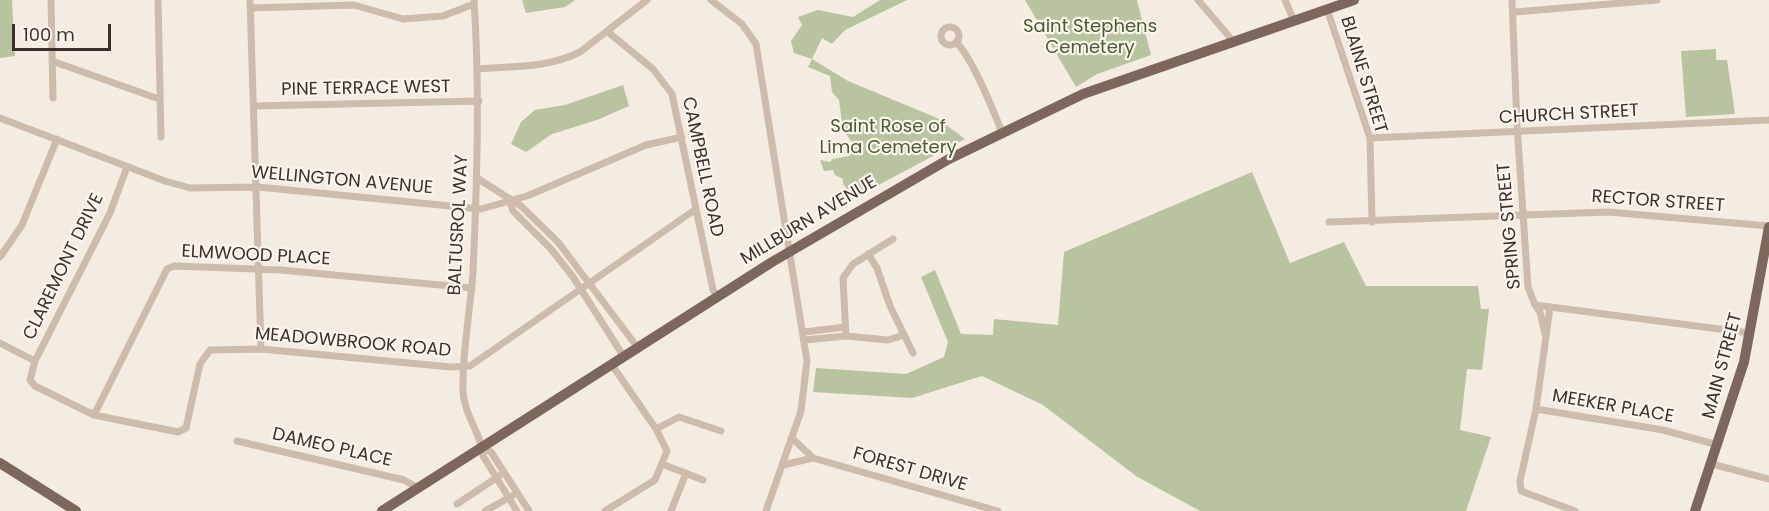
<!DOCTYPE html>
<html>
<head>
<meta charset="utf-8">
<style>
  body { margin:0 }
  #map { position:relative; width:1769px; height:511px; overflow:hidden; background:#f4ebe1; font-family:Poppins,sans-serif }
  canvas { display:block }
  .scale { position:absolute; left:12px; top:24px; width:99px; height:27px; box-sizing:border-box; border:3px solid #3b302b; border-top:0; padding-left:8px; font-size:18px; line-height:21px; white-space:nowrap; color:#3b302b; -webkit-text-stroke:4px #fbf5ee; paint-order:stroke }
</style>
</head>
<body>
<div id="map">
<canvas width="1769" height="511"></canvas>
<div class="scale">100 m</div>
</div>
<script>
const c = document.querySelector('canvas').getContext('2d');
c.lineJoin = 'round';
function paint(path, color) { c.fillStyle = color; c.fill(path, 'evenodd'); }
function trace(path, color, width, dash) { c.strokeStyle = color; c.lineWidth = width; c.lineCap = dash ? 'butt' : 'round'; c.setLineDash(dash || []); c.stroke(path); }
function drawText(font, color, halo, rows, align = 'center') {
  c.font = font + ' Poppins,sans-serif'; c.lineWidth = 4.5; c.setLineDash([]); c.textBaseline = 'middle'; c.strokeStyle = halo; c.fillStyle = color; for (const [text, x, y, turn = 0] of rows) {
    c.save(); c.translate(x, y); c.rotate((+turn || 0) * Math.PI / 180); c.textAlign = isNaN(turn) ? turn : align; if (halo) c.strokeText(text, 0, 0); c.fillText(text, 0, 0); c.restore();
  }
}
paint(new Path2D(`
  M0,0H12L15,56L0,58Z
  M522,0H575L565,7L526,13Z
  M880,0H907L845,30L832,44L822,38L812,59L848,81L937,118L965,139L854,198L843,184V179L835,175L833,170L824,171L820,160L830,162L833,159L849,156L848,148L852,142L843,130L839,100L832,92L830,76L808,67L812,59L794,53L791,41L802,25L798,17L818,10L853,17Z
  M1025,0H1137L1151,55L1097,74L1076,87Z
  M1716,49V60H1727L1735,114L1686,117L1681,51Z
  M623,85L629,106L597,120L552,134L526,152L511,144L521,122L535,110L565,105Z
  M1252,172L1290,263L1344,242L1366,286H1478L1481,309H1489L1482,370L1467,369L1460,430L1491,437L1466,511H1200L1136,476L1043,405L982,376L912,398L813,392L816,368L906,374L944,357L948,342L921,277L935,270L961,334L993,335L994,319L1058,325L1064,252Z`), '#b8c4a0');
trace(new Path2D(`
  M51,0L53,98
  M158,0L161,137
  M250,0L261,349
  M474,0C480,91 477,182 473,273C470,313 462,352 463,391C464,416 482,434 483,456L517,511
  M711,0L742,24L756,44L807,361L801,411L766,511
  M1198,0L1233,41
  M1285,0L1294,21
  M1512,0L1517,125L1528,287L1535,305L1750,333
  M251,8L354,5L403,19L443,16L474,4
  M1327,9L1370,138L1372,222
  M1515,12L1657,0
  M941 36a9 9 0 1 1 18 0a9 9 0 1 1-18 0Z
  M608,32L653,69L672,94L713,290L718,297
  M956,42C972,57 993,110 1002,132
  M52,61L159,99
  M478,69C514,66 548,68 580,52L647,0
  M254,106L479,101
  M0,118L165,181L190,188L258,187L481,209L527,196L646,145L682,137
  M1370,138L1769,120
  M127,167L110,213L35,361L30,380L35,386L94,415L178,432L186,428L200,364L210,350L261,349L451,367L470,366L696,209
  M477,178L521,206L558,242L638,348
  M510,201L513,211L551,249L573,277L624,357
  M1329,222L1608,212L1769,226
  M868,254L877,268L890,306L913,353
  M0,257L22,225L57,139
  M1535,305L1540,312L1545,334
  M1550,307L1536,409L1520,481L1521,491L1575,511
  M804,332L845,327
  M846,336L843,278L853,264L893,239
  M805,340L846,336L888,340L904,335
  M0,343L35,361
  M1536,409L1663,430L1718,445
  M94,415L167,269L174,266L281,270L472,288
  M656,429L679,417L721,431
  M792,438L813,458L998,511
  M237,441L404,480L418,488
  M483,448L491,452L529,511
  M662,464L703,480
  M1712,464L1769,479
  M783,465L813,458
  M457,504L499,476
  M485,511L512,496
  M605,511L655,480L667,451L656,429L612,365
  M671,511L686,473`), '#cdbbac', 7);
trace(new Path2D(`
  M0,463L76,511
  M382,511L772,262L949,159L1083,94L1354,0
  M1695,511L1744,362L1769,227`), '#7d675c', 10);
drawText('18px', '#4a5a2e', '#fbf5ee', [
  ["Saint Stephens",1090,27],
  ["Cemetery",1090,48],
  ["Saint Rose of",888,127],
  ["Lima Cemetery",888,148]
]);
drawText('18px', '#3b302b', '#fbf5ee', [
  ["BLAINE STREET",1363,75,73],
  ["PINE TERRACE WEST",366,89,-1],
  ["CHURCH STREET",1569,115,-3],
  ["CAMPBELL ROAD",702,167,78],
  ["WELLINGTON AVENUE",342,181,5],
  ["RECTOR STREET",1658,202,4],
  ["MILLBURN AVENUE",809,221,-31],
  ["BALTUSROL WAY",459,225,-87],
  ["SPRING STREET",1510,226,-95],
  ["ELMWOOD PLACE",256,256,3],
  ["CLAREMONT DRIVE",64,267,-64],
  ["MEADOWBROOK ROAD",353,343,5],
  ["MAIN STREET",1723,366,-75],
  ["MEEKER PLACE",1613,407,10],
  ["DAMEO PLACE",332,448,13],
  ["FOREST DRIVE",910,470,16]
]);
</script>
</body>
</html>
